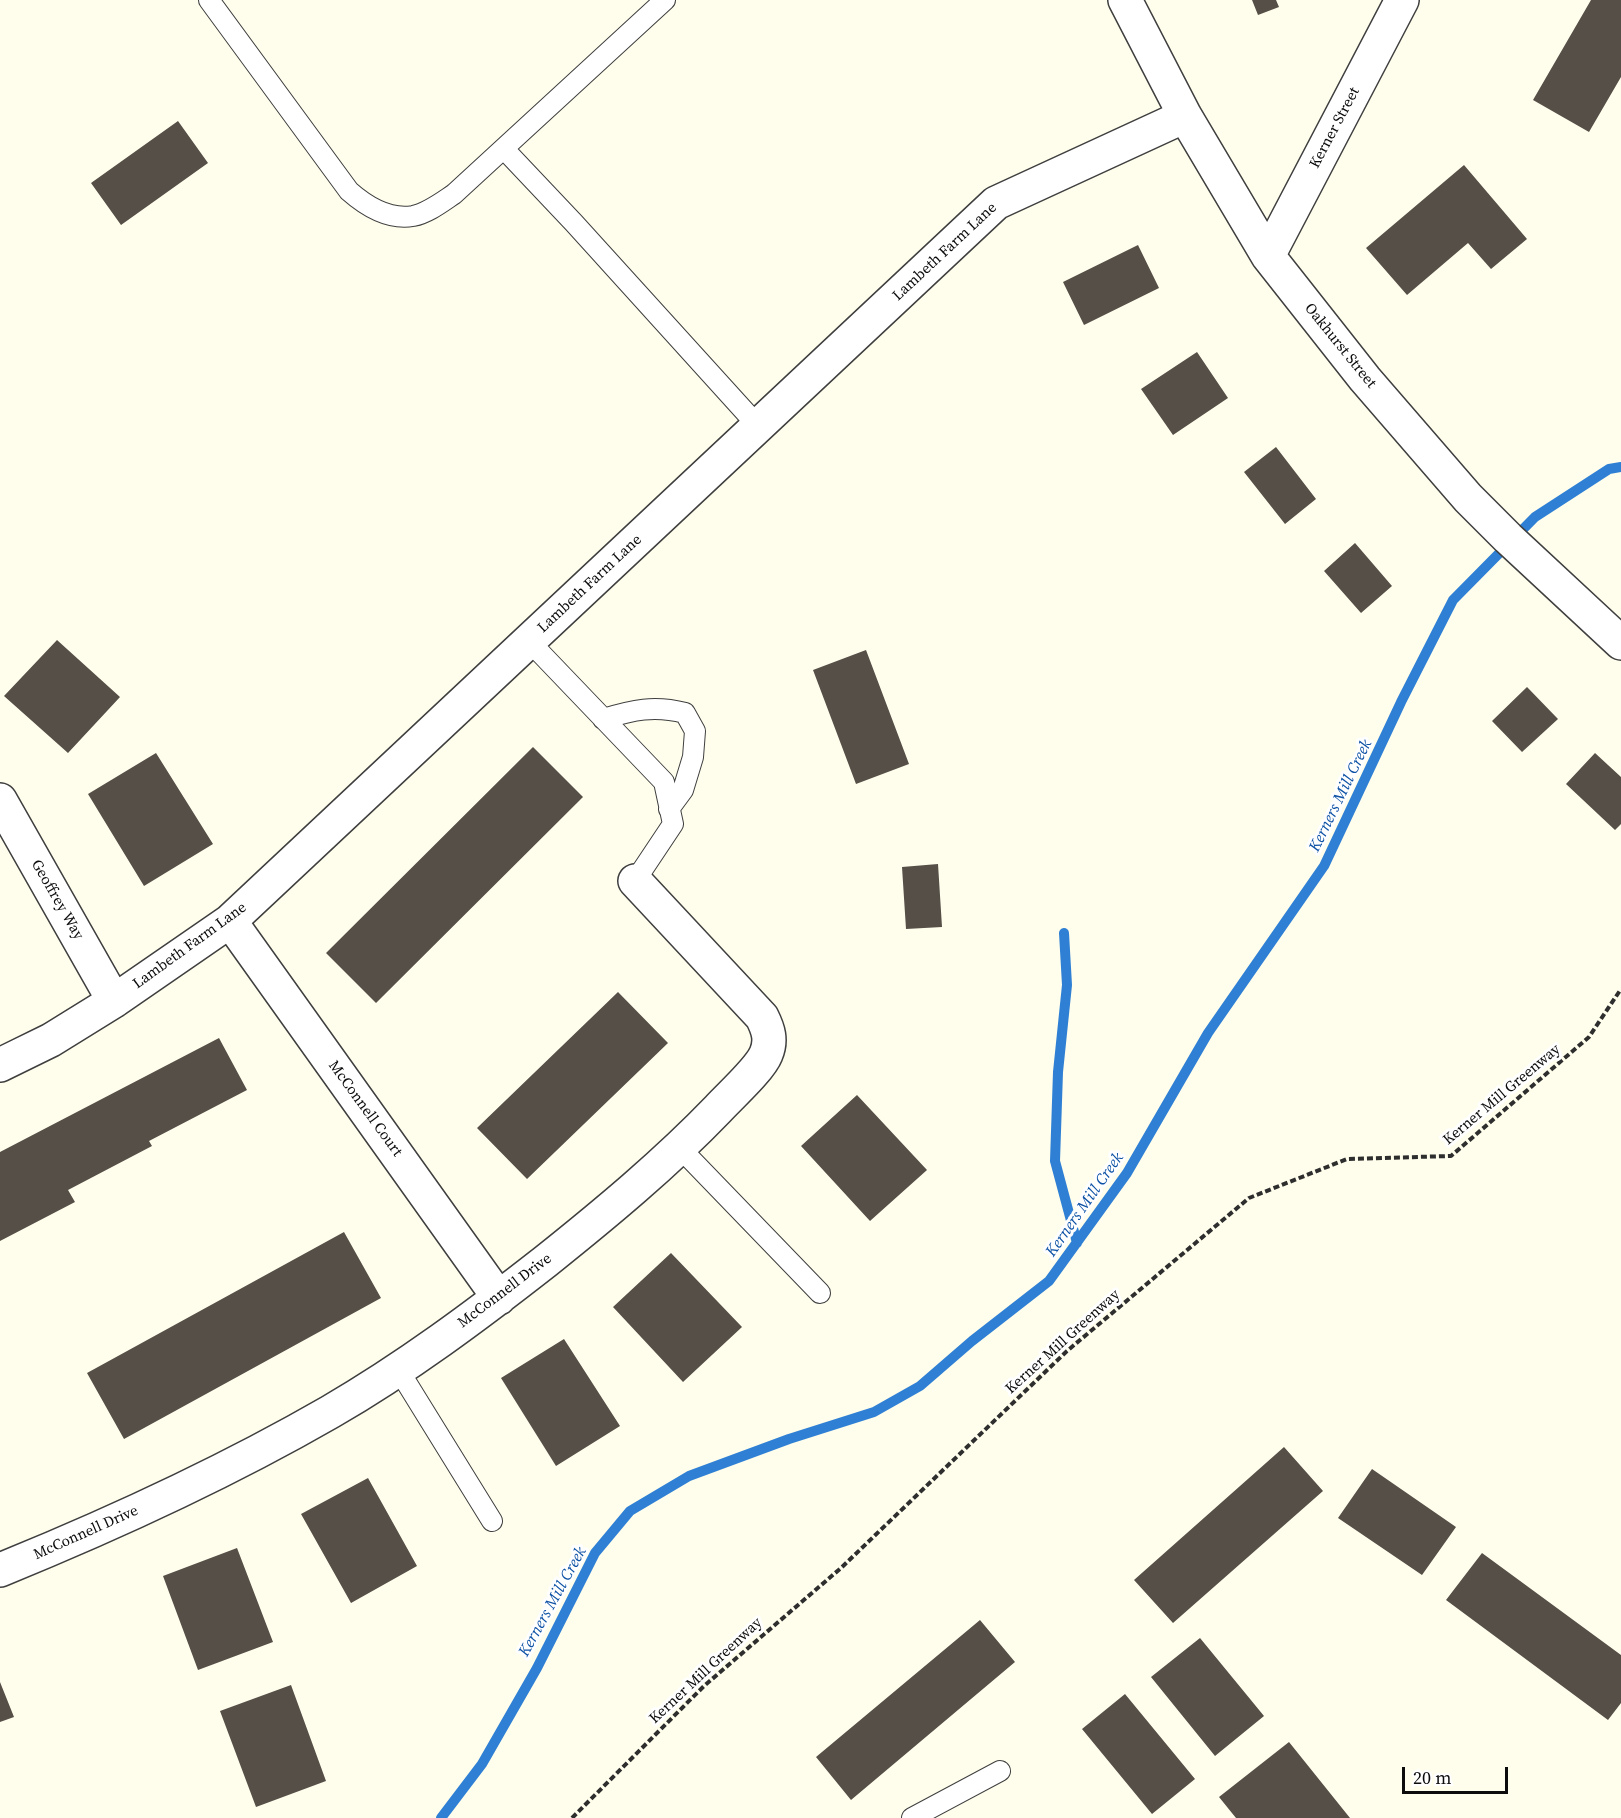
<!DOCTYPE html>
<html>
<head>
<meta charset="utf-8">
<style>
  body { margin:0 }
  #map { position:relative; width:1621px; height:1818px; overflow:hidden; background:#fffdeb; font-family:"Source Serif 4",serif }
  canvas { display:block }
  .scale { position:absolute; left:1402px; top:1767px; width:106px; height:27px; box-sizing:border-box; border:3px solid #0c0c0c; border-top:0; padding-left:8px; font-size:18px; line-height:21px; white-space:nowrap; color:#0c0c0c; -webkit-text-stroke:4px #fff; paint-order:stroke }
</style>
</head>
<body>
<div id="map">
<canvas width="1621" height="1818"></canvas>
<div class="scale">20 m</div>
</div>
<script>
const c = document.querySelector('canvas').getContext('2d');
c.lineJoin = 'round';
function trace(path, color, width, dash) { c.strokeStyle = color; c.lineWidth = width; c.lineCap = dash ? 'butt' : 'round'; c.setLineDash(dash || []); c.stroke(path); }
function paint(path, color) { c.fillStyle = color; c.fill(path, 'evenodd'); }
function drawText(font, color, halo, rows, align = 'center') {
  c.font = font + ' "Source Serif 4",serif'; c.lineWidth = 6; c.setLineDash([]); c.textBaseline = 'middle'; c.strokeStyle = halo; c.fillStyle = color; for (const [text, x, y, turn = 0] of rows) {
    c.save(); c.translate(x, y); c.rotate((+turn || 0) * Math.PI / 180); c.textAlign = isNaN(turn) ? turn : align; if (halo) c.strokeText(text, 0, 0); c.fillText(text, 0, 0); c.restore();
  }
}
trace(new Path2D(`
  M1064,933L1067,985L1058,1072L1055,1161L1077,1243
  M441,1818L482,1764L537,1668L595,1553L630,1511L689,1476L789,1439L874,1412L920,1386L972,1341L1049,1281L1127,1173L1208,1033L1324,866L1401,702L1453,600L1535,517L1609,469L1621,467`), '#2f80d5', 10);
paint(new Path2D(`
  M1252,0H1276L1279,7L1258,15Z
  M1591,0H1621V77L1589,132L1533,100Z
  M178,121L208,163L121,225L91,183Z
  M1464,165L1527,239L1491,269L1468,243L1407,295L1366,248Z
  M1138,245L1159,288L1084,325L1063,282Z
  M1197,352L1228,398L1173,435L1141,389Z
  M1276,447L1316,499L1285,524L1244,472Z
  M1355,543L1392,586L1361,613L1324,571Z
  M57,640L120,697L68,753L4,696Z
  M866,650L909,764L856,784L813,670Z
  M1527,687L1558,719L1522,752L1492,721Z
  M533,747L583,797L376,1003L326,953Z
  M156,753L213,844L144,886L88,794Z
  M1595,753L1621,777V824L1615,830L1566,784Z
  M938,864L942,927L906,929L902,867Z
  M618,992L668,1043L527,1179L477,1128Z
  M219,1038L247,1090L149,1141L152,1146L68,1190L75,1202L0,1241V1152Z
  M857,1095L927,1170L870,1221L801,1146Z
  M344,1232L381,1298L124,1439L87,1373Z
  M671,1253L742,1327L683,1382L613,1307Z
  M564,1339L620,1426L556,1466L501,1378Z
  M1284,1447L1323,1491L1173,1623L1134,1580Z
  M1372,1469L1456,1527L1422,1575L1338,1518Z
  M368,1478L417,1566L351,1603L301,1514Z
  M237,1548L273,1642L198,1670L163,1576Z
  M1482,1553L1621,1655V1703L1608,1720L1446,1600Z
  M980,1620L1015,1662L851,1800L816,1757Z
  M1200,1638L1264,1716L1215,1756L1151,1677Z
  M0,1682L14,1717L0,1722Z
  M291,1685L326,1781L256,1807L220,1711Z
  M1125,1694L1195,1779L1152,1814L1082,1729Z
  M1289,1742L1350,1818H1236L1219,1797Z`), '#554f48');
const service = new Path2D(`
  M209,0L349,191C366,206 389,220 413,216C428,213 442,202 454,194L665,0
  M504,149L574,223L758,426
  M529,641L664,782L673,824L635,881
  M603,719C633,710 654,705 685,713L695,731L693,757L683,790L669,809
  M680,1148L820,1293
  M398,1369L492,1521
  M912,1818L1000,1771`);
const minor = new Path2D(`
  M1125,0L1185,116L1268,256L1365,379L1468,498L1508,538L1621,643
  M1268,256L1402,0
  M0,800L114,1001
  M230,921L499,1298
  M0,1065L51,1040L114,1001L230,921L996,203L1185,116
  M0,1570C113,1524 224,1473 330,1412C406,1368 477,1315 546,1261C606,1213 665,1164 718,1109C730,1096 760,1069 766,1054C772,1040 768,1029 762,1017L635,881`);
trace(service, '#3f3f3f', 22);
trace(minor, '#3f3f3f', 36);
trace(new Path2D(`
  M572,1818L704,1686L841,1568L1067,1351L1249,1198L1347,1159L1451,1156L1589,1037L1621,989`), '#2e2e2e', 4, [6, 3]);
trace(service, '#fff', 20);
trace(minor, '#fff', 33);
drawText('15px', '#0c0c0c', '#fff', [
  ["Kerner Street",1335,128,-62],
  ["Lambeth Farm Lane",945,252,-43],
  ["Oakhurst Street",1340,346,51],
  ["Lambeth Farm Lane",590,584,-43],
  ["Geoffrey Way",57,900,60],
  ["Lambeth Farm Lane",190,946,-36],
  ["Kerner Mill Greenway",1502,1095,-40],
  ["McConnell Court",365,1109,54],
  ["McConnell Drive",505,1291,-37],
  ["Kerner Mill Greenway",1063,1342,-42],
  ["McConnell Drive",86,1533,-24],
  ["Kerner Mill Greenway",706,1671,-43]
]);
drawText('italic 16px', '#0e52a5', '#fff', [
  ["Kerners Mill Creek",1341,796,-64],
  ["Kerners Mill Creek",1085,1205,-55],
  ["Kerners Mill Creek",553,1602,-61]
]);
</script>
</body>
</html>
